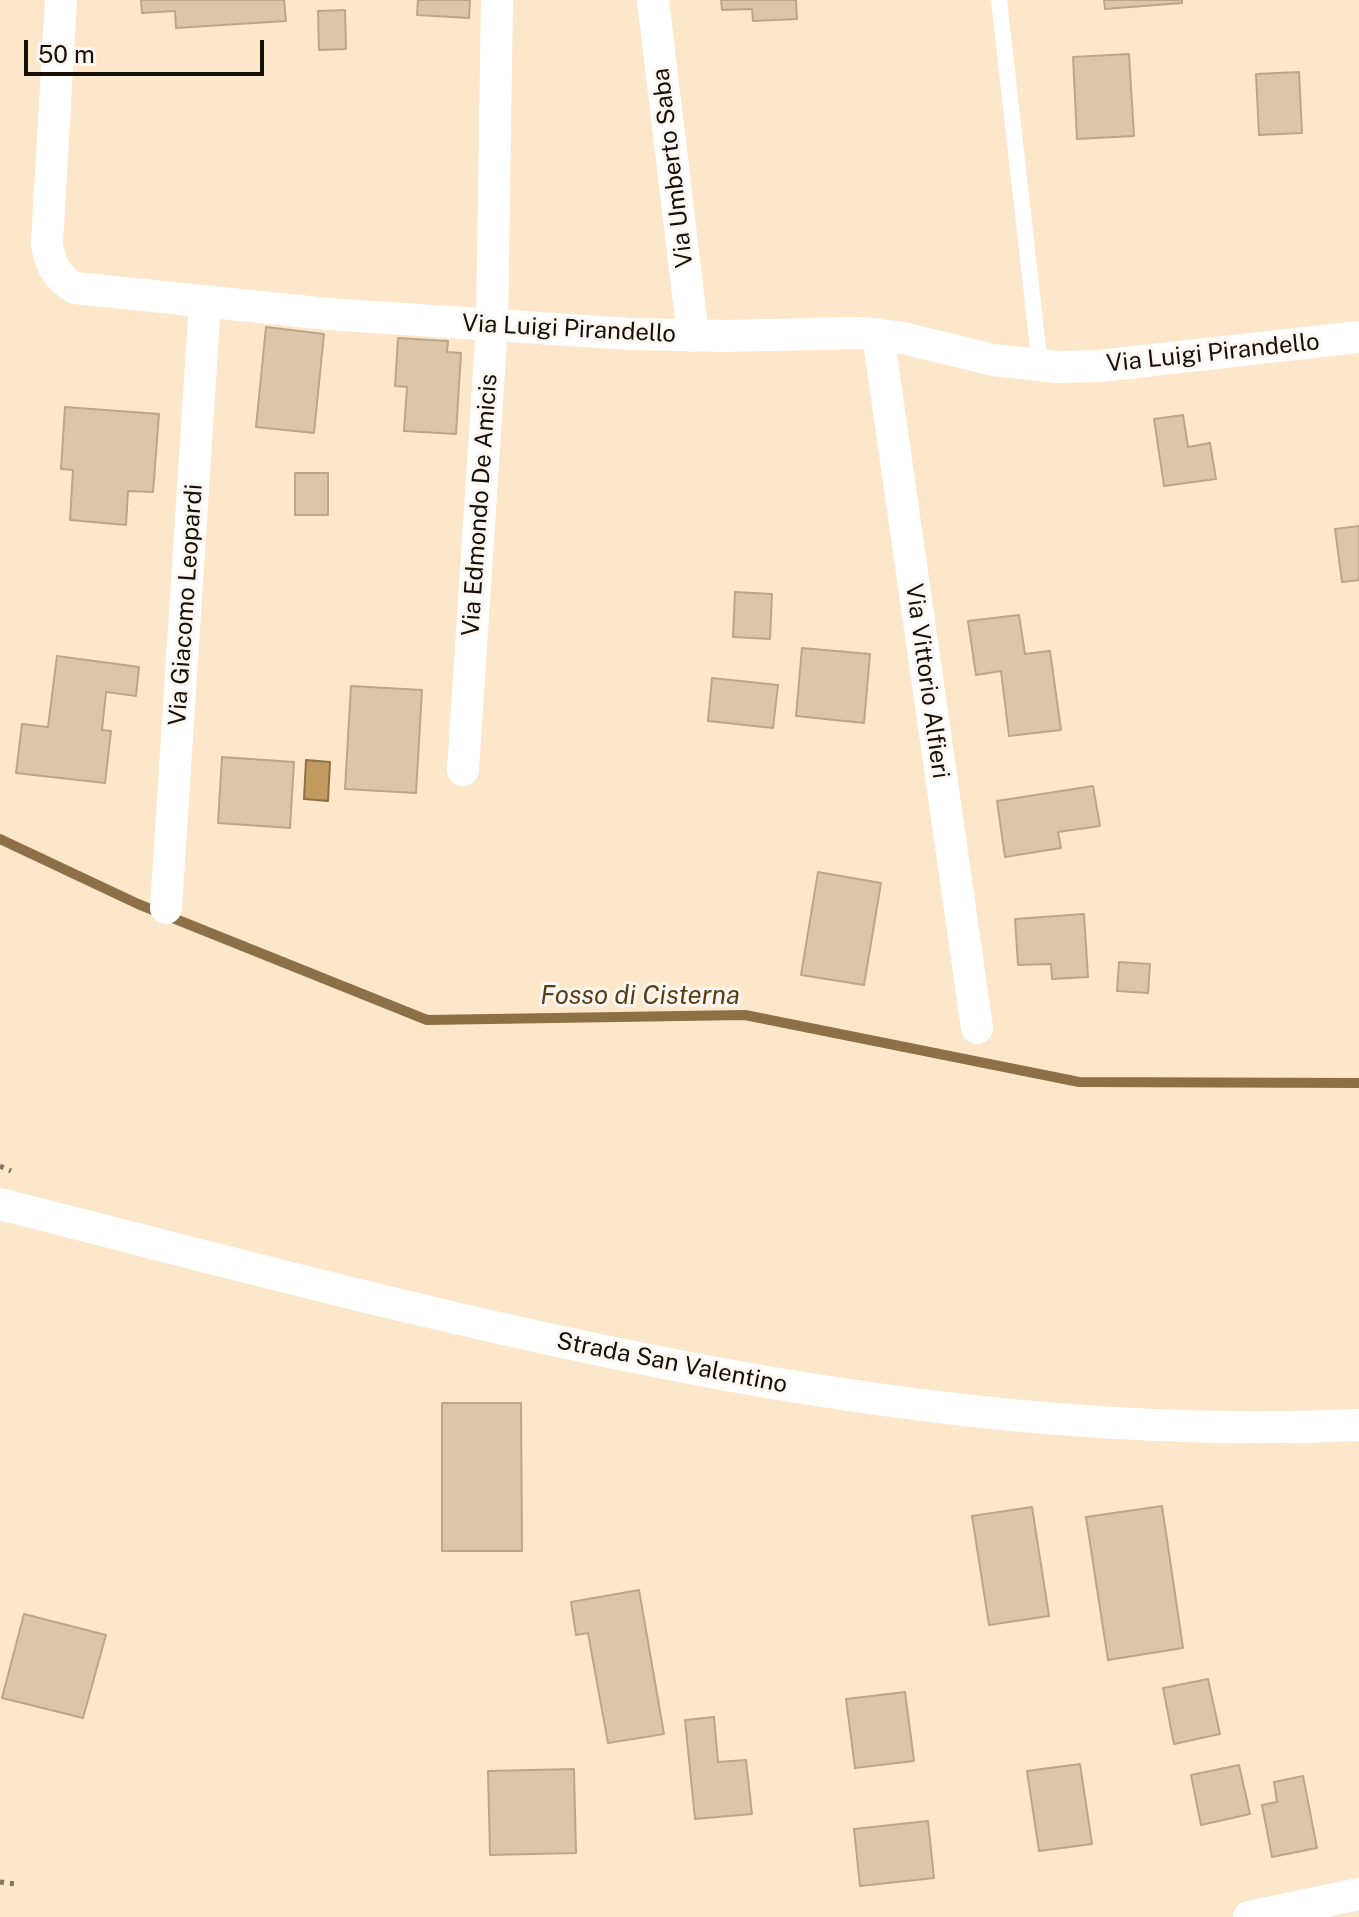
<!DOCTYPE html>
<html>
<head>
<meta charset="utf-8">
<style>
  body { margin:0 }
  #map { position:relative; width:1359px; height:1917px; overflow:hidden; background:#fde7cb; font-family:"Public Sans",sans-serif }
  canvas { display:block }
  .scale { position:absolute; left:24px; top:40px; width:240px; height:36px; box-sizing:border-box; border:4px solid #171007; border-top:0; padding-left:10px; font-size:24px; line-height:28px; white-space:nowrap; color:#171007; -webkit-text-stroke:6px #fcf7f2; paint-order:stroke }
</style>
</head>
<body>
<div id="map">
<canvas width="1359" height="1917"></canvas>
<div class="scale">50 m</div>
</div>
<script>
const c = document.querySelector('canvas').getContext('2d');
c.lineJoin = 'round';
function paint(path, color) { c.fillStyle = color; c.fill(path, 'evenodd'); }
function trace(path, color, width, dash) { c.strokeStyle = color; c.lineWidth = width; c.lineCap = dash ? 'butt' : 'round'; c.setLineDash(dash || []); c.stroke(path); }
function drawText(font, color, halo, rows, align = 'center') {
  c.font = font + ' "Public Sans",sans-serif'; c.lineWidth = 6; c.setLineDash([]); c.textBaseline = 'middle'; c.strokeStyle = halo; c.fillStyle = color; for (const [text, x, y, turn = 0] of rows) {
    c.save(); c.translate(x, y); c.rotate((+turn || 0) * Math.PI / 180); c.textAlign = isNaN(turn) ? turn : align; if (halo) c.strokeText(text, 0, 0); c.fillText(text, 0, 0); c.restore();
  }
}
const water = new Path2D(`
  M306,760L330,762L328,801L304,799Z`);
paint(water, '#c19961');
trace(water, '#8e7046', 2);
trace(new Path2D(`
  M0,839L138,904L427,1020L745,1015L1079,1082L1359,1083`), '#8e7046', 10);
const building = new Path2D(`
  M141,0H284L286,21L176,28L175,11L142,13Z
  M418,0H470L469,18L417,15Z
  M721,0H796L797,19L753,21L752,9L722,10Z
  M1104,0H1182V3L1105,9Z
  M345,10L346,49L319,50L318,11Z
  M1129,54L1134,136L1077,139L1073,57Z
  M1299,72L1302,133L1259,135L1256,74Z
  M266,327L324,334L314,433L256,427Z
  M398,338L448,341L447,352L461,353L456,434L404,431L407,387L395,386Z
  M65,407L159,414L153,492L128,491L126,525L70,520L73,470L61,469Z
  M1183,415L1188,447L1210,443L1216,479L1164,486L1154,419Z
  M295,473H328V515H295Z
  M1359,526V580L1342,582L1335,529Z
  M735,592L772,594L770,639L733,637Z
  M1019,615L1025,654L1050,651L1061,730L1009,736L1001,671L976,675L968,621Z
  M802,648L870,654L864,723L796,716Z
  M57,656L139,667L136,696L106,692L102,730L111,731L105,783L16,773L22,724L48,727Z
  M712,678L778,685L773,728L708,721Z
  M351,686L422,690L416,793L345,789Z
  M222,757L294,762L290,828L218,823Z
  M1093,786L1100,826L1058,832L1061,848L1005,857L997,801Z
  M818,872L881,883L864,985L801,975Z
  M1084,914L1088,977L1052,979L1051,964L1018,965L1015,919Z
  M1119,962L1150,964L1148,993L1117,991Z
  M442,1403H521L522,1551H442Z
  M1162,1506L1183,1648L1108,1660L1086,1517Z
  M1032,1507L1049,1616L989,1625L972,1516Z
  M639,1590L664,1734L608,1743L588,1633L576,1635L571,1602Z
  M24,1614L106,1635L83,1718L2,1698Z
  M1208,1679L1220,1734L1174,1744L1163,1688Z
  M905,1692L914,1761L855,1768L846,1699Z
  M714,1717L718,1762L746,1760L752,1814L695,1819L685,1720Z
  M1080,1764L1092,1844L1039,1851L1027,1771Z
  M1239,1765L1250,1814L1201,1825L1191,1775Z
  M574,1769L576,1853L490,1855L488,1771Z
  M1303,1776L1317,1848L1272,1857L1262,1805L1277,1802L1274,1782Z
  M928,1821L934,1878L860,1886L854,1829Z`);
paint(building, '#dbc6aa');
trace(building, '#baa68b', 2);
trace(new Path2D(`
  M0,1166L11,1171
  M0,1882L16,1884`), '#827462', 5, [4, 6]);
trace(new Path2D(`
  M999,0L1040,366`), '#fff', 16);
trace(new Path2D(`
  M61,0L47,243C49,263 57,278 75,288L328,314L630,334L726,336L861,333L903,338L993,360L1057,367L1100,366L1359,337
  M653,0L693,336
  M878,334L977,1028
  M463,770L492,325L497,0
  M166,908L205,302
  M0,1204C445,1317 896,1446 1359,1425
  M1249,1917L1359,1894`), '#fff', 32);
drawText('24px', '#171007', '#fcf7f2', [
  ["Via Umberto Saba",673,168,-97],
  ["Via Luigi Pirandello",569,329,3],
  ["Via Luigi Pirandello",1213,353,-6],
  ["Via Edmondo De Amicis",480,505,-86],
  ["Via Giacomo Leopardi",186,605,-86],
  ["Via Vittorio Alfieri",927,681,82],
  ["Strada San Valentino",672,1363,11]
]);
drawText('italic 26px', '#5a3e12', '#fcf7f2', [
  ["Fosso di Cisterna",640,996]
]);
</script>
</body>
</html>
